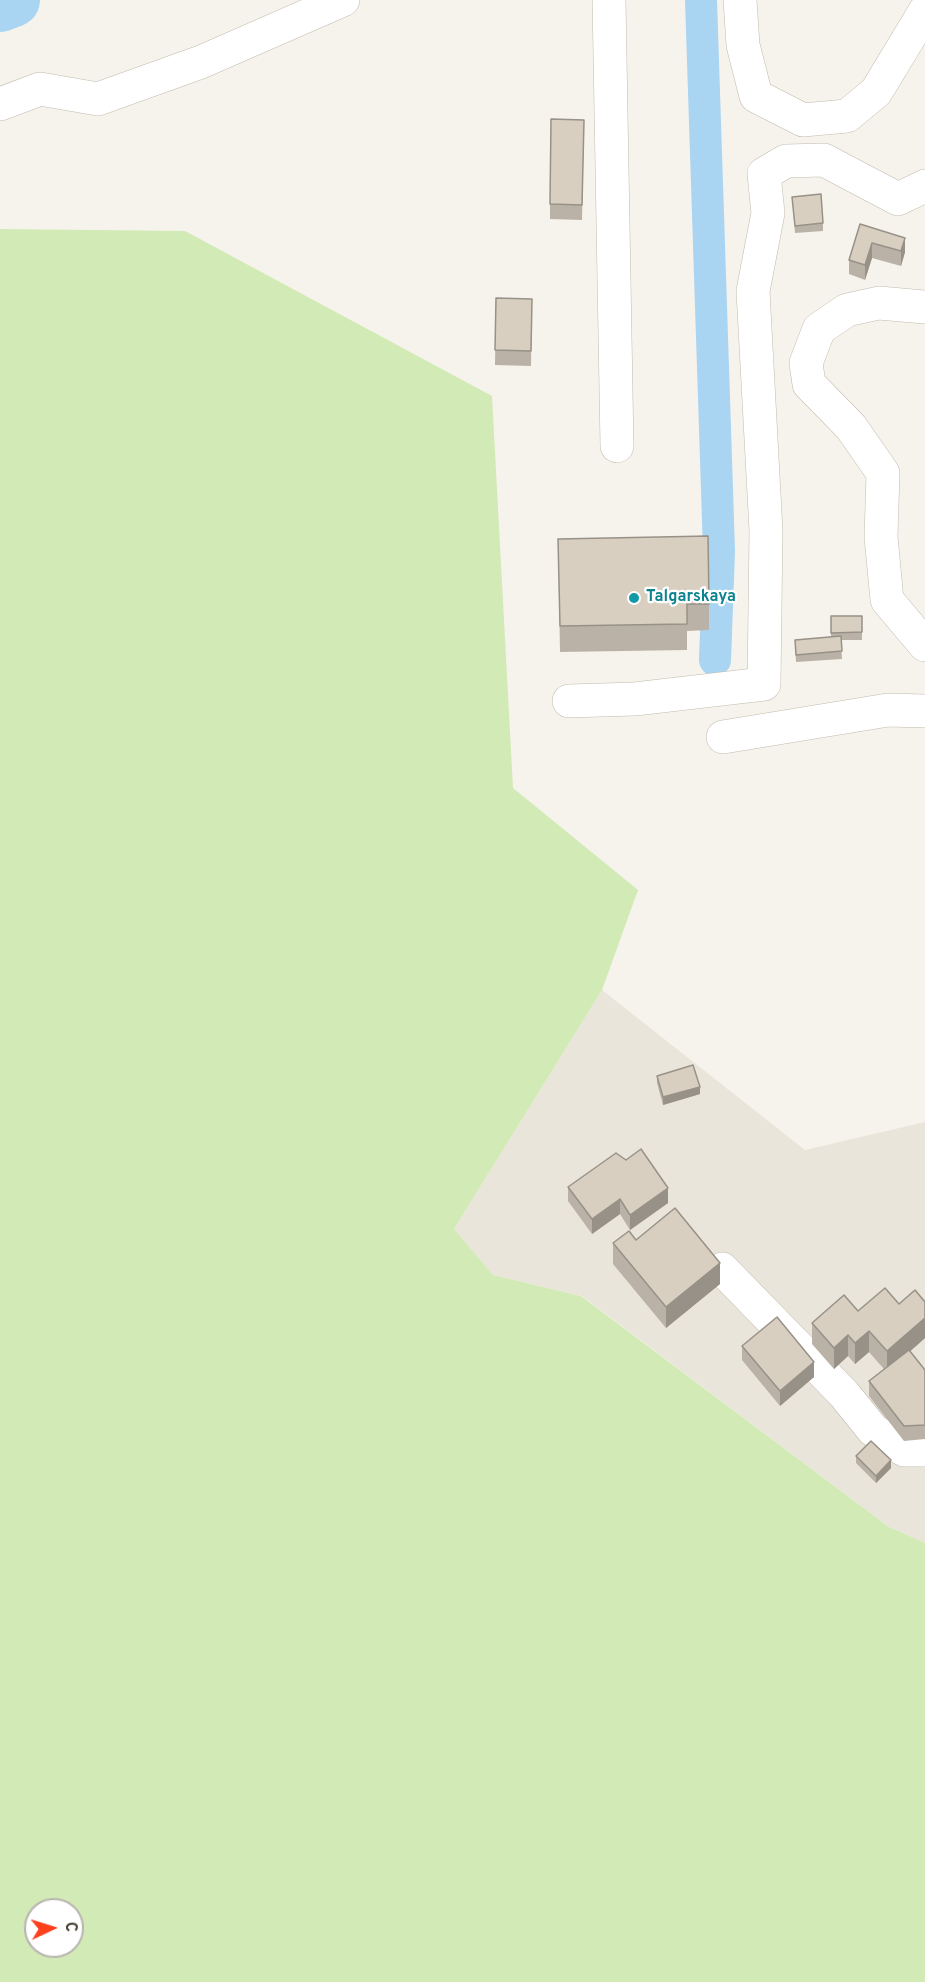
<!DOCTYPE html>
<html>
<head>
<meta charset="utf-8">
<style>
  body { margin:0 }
  #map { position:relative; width:925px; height:1982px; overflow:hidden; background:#f6f3ec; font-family:Overpass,sans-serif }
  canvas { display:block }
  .north { position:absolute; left:24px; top:1898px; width:60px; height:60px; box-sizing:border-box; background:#fff; border:2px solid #b7b4b0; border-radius:50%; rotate:86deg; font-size:16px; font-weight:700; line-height:24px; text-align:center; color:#4b4439 }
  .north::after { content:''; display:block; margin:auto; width:21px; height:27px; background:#fc3f1d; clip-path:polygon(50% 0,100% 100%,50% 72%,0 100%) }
</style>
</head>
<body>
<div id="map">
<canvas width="925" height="1982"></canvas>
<div class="north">С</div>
</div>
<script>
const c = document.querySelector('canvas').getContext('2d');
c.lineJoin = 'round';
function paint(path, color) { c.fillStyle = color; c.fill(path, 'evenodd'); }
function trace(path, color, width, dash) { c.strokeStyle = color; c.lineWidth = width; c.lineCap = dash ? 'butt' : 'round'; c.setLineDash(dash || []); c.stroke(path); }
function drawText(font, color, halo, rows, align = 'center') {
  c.font = font + ' Overpass,sans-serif'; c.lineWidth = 4.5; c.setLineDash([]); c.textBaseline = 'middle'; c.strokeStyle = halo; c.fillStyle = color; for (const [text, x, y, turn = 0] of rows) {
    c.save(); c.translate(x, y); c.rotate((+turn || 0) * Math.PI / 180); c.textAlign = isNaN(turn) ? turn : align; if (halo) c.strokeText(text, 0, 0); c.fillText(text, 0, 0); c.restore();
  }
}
paint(new Path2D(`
  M602,990L805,1150L925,1122V1543L889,1527L582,1296L493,1275L454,1229Z`), '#eae5da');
paint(new Path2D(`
  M0,229L185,231L492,396L513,788L638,890L602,990L454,1229L493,1275L581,1296L889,1527L925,1543V1982H0ZM36,1910H72V1946H36Z`), '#d2eab5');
trace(new Path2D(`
  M701,0L719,551L715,660`), '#a9d4f2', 32);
trace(new Path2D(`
  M0,5L13,0`), '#a9d4f2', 54);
const minor = new Path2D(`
  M609,0L617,446
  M740,0L743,45L756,96L803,120L847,116L876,92L925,11
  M0,104L40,89L98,99L201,62L343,0
  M925,307L879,303L847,310L819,329L806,363L809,384L851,427L883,473L881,537L887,600L925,645
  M569,701L635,699L764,684L766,531L753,291L768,213L764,174L786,161L824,160L898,199L925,186
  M723,737L888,710L925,711
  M722,1269L844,1394L873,1430L904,1450H925`);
trace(minor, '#c2bbae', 34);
trace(minor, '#fff', 33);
paint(new Path2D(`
  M584,120L582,220L550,219V204Z
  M792,197L823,223V231L795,233Z
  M860,224L905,252L901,266L872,258L865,280L849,274V260Z
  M496,298L532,299L531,366L495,365Z
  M558,539L709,604V630L687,631V650L560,652Z
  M831,616H862V640H841L842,659L796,662L795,640L831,637Z
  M657,1076L700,1094L663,1105L657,1083Z
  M568,1187L668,1203L630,1230L620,1214L592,1234L568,1201Z
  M636,1240L720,1284L666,1328L613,1264V1243Z
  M925,1302V1338L910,1351L925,1370V1439L904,1441L869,1396V1381L884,1369L869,1352L855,1364L848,1356L834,1369L812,1344V1323L858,1311L899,1304Z
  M742,1346L814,1377L780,1406L742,1360Z
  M856,1456L891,1468L876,1483L856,1463Z`), '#bab2a6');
paint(new Path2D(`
  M905,238V252L901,266V251Z
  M872,243V258L865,280V265Z
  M700,1087V1094L663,1105V1097Z
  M668,1188V1203L630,1230V1215Z
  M620,1199V1214L592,1234V1219Z
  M720,1263V1284L666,1328V1307Z
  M925,1318V1338L887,1372V1351Z
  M869,1331V1352L855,1364V1343Z
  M848,1335V1356L834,1369V1348Z
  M814,1362V1377L780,1406V1391Z
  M891,1460V1468L876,1483V1476Z`), '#979187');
const building = new Path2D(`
  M551,119L584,120L582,205L550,204Z
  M821,194L823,223L795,226L792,197Z
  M860,224L905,238L901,251L872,243L865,265L849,260Z
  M496,298L532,299L531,351L495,350Z
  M708,536L709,604H687V624L560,626L558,539Z
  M831,616H862V632L831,633Z
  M841,636L842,651L796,655L795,640Z
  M693,1065L700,1087L663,1097L657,1076Z
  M641,1149L668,1188L630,1215L620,1199L592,1219L568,1187L616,1153L626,1160Z
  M675,1208L720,1263L666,1307L613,1243L629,1231L636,1240Z
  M885,1288L899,1304L915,1290L925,1302V1318L887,1351L869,1331L855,1343L848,1335L834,1348L812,1323L844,1295L858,1311Z
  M777,1317L814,1362L780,1391L742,1346Z
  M909,1350L925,1370V1425L904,1426L869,1381Z
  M871,1441L891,1460L876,1476L856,1456Z`);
paint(building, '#d8cfc1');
trace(building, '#979187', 1.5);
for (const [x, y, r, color] of [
  [634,598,6,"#0f9aa8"]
]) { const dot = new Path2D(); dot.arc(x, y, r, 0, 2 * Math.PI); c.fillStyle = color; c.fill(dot); trace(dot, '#fff', 2); }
drawText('bold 16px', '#0d838f', '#fff', [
  ["Talgarskaya",646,598]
], 'left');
</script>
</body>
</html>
